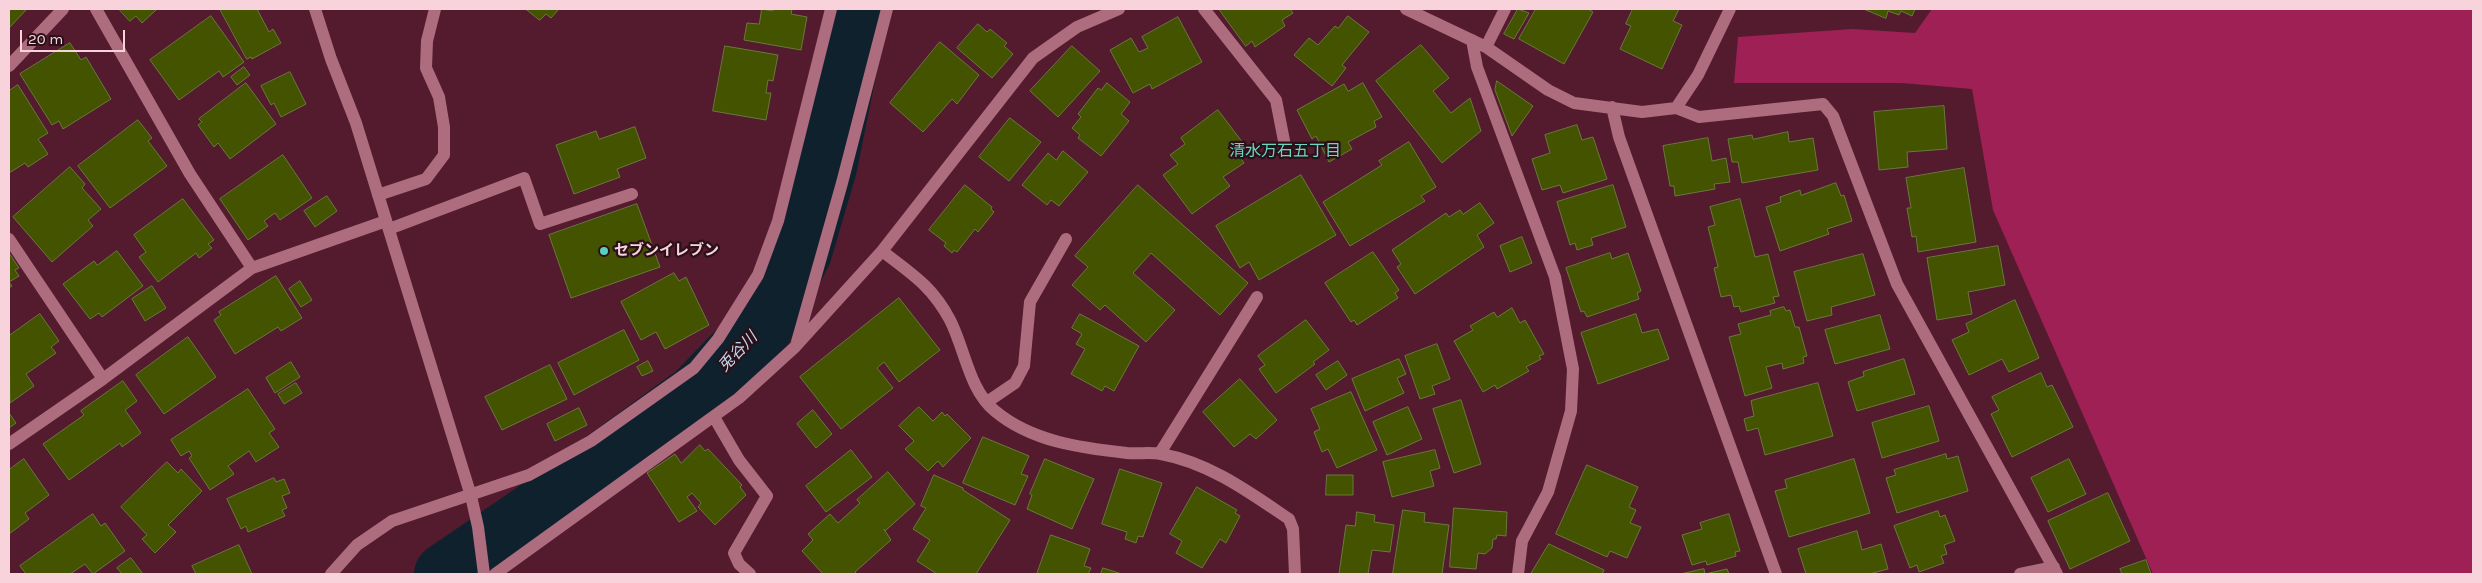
<!DOCTYPE html>
<html>
<head>
<meta charset="utf-8">
<style>
  body { margin:0 }
  #map { position:relative; width:2482px; height:583px; overflow:hidden; background:#541b2f; font-family:Karla,sans-serif }
  canvas { display:block }
  .frame { position:absolute; inset:0; border:10px solid #f9d3dc; pointer-events:none }
  .scale { position:absolute; left:20px; top:30px; width:105px; height:22px; box-sizing:border-box; border:2px solid #f9d3dc; border-top:0; padding-left:6px; font-size:15px; line-height:18px; white-space:nowrap; color:#f9d3dc; -webkit-text-stroke:4px #2a1018; paint-order:stroke }
</style>
</head>
<body>
<div id="map">
<canvas width="2482" height="583"></canvas>
<div class="frame"></div>
<div class="scale">20 m</div>
</div>
<script>
const c = document.querySelector('canvas').getContext('2d');
c.lineJoin = 'round';
function paint(path, color) { c.fillStyle = color; c.fill(path, 'evenodd'); }
function trace(path, color, width, dash) { c.strokeStyle = color; c.lineWidth = width; c.lineCap = dash ? 'butt' : 'round'; c.setLineDash(dash || []); c.stroke(path); }
function drawText(font, color, halo, rows, align = 'center') {
  c.font = font + ' Karla,"Noto Sans JP",sans-serif'; c.lineWidth = 4.5; c.setLineDash([]); c.textBaseline = 'middle'; c.strokeStyle = halo; c.fillStyle = color; for (const [text, x, y, turn = 0] of rows) {
    c.save(); c.translate(x, y); c.rotate((+turn || 0) * Math.PI / 180); c.textAlign = isNaN(turn) ? turn : align; if (halo) c.strokeText(text, 0, 0); c.fillText(text, 0, 0); c.restore();
  }
}
paint(new Path2D(`
  M1932,9H2473V574H2153L1993,210L1972,89L1902,83H1734L1738,37L1852,29L1915,33Z`), '#9e2054');
trace(new Path2D(`
  M445,574L533,514L696,395L763,326L801,252L826,167L858,9`), '#10212e', 62);
const building = new Path2D(`
  M9,9H27L9,28Z
  M119,9H157L142,23L136,16L130,21Z
  M220,9H257L269,32L273,29L281,43L252,59L251,57L247,59Z
  M526,9H559L551,18L546,14L540,20Z
  M762,9L773,11L774,9H792L791,14L807,17L801,50L744,40L747,23L759,24Z
  M1219,9H1290L1293,13L1282,20L1285,26L1255,47L1252,41L1246,46Z
  M1518,9L1529,13L1514,39L1504,34Z
  M1536,9H1588L1593,12L1564,64L1519,39Z
  M1633,9H1679L1673,21L1682,25L1662,69L1620,49L1631,26L1626,24Z
  M1864,9H1915L1912,16L1901,11L1899,15L1888,11L1886,18Z
  M211,16L244,62L223,77L219,71L179,100L150,60Z
  M1348,16L1369,32L1342,65L1346,68L1332,86L1294,55L1309,38L1318,45L1335,26L1338,28Z
  M1178,17L1202,62L1152,89L1150,84L1133,93L1110,50L1131,38L1139,52L1148,48L1142,37Z
  M978,24L987,32L990,29L1007,43L1004,46L1013,54L992,78L957,48Z
  M940,42L979,75L957,104L952,99L923,132L890,103Z
  M70,43L81,60L86,57L111,99L63,129L59,121L52,125L20,74Z
  M1421,45L1449,78L1433,91L1451,113L1470,98L1481,131L1442,163L1376,81Z
  M725,46L778,55L773,81L768,80L766,93H771L766,120L713,111Z
  M1072,46L1100,71L1058,117L1030,91Z
  M244,67L250,75L237,85L231,77Z
  M290,72L306,104L281,117L274,103L271,105L261,86Z
  M1497,81L1533,106L1512,136L1495,90Z
  M246,83L276,124L230,159L218,143L214,147L198,125L202,122L199,119Z
  M1107,83L1130,102L1121,114L1129,121L1101,156L1078,138L1080,135L1072,128L1081,117L1078,114L1098,88L1101,90Z
  M1363,83L1382,117L1374,121L1376,127L1348,142L1352,149L1329,162L1316,136L1312,139L1297,110L1344,84L1348,91Z
  M18,85L48,133L38,139L48,154L28,167L25,163L9,173V91Z
  M1944,106L1947,149L1907,152L1908,167L1879,170L1874,112Z
  M1218,110L1246,147L1237,153L1244,163L1223,177L1230,186L1192,214L1163,175L1178,164L1170,155L1185,144L1181,138Z
  M1010,118L1041,142L1009,181L979,157Z
  M138,120L152,138L148,141L167,166L110,208L78,166Z
  M1577,125L1582,140L1593,137L1607,179L1563,193L1560,185L1542,190L1532,159L1550,153L1545,135Z
  M635,127L646,158L617,169L620,177L574,194L556,145L596,131L599,139Z
  M1788,132L1789,142L1813,138L1818,170L1742,183L1738,162H1732L1728,139L1752,135L1753,139Z
  M1708,138L1712,161L1726,158L1730,182L1714,184L1715,189L1675,196L1674,186H1670L1663,146Z
  M1409,142L1436,187L1421,196L1425,201L1350,246L1323,202L1382,165L1379,161Z
  M1063,151L1088,172L1059,206L1051,200L1047,205L1022,185L1048,153L1056,160Z
  M283,155L312,198L280,220L275,213L264,221L268,226L248,240L220,199Z
  M70,167L85,184L82,188L101,209L88,220L93,226L52,262L13,217Z
  M1964,168L1976,242L1918,252L1916,236L1912,237L1907,208H1911L1906,178Z
  M1301,175L1336,235L1259,280L1249,262L1240,268L1216,226Z
  M1836,183L1841,196L1844,195L1852,221L1827,229L1829,234L1780,251L1766,207L1781,202L1780,197L1800,190L1801,195Z
  M965,185L992,207L991,209L994,212L978,232L975,229L957,252L954,250L952,253L944,246L946,243L929,230Z
  M1138,185L1248,283L1220,315L1151,253L1133,273L1175,310L1146,342L1105,305L1100,310L1072,285L1088,267L1075,256Z
  M1613,185L1626,227L1591,238L1593,245L1577,250L1575,243L1570,245L1557,202Z
  M327,196L337,211L315,227L304,211Z
  M183,199L214,240L208,244L212,248L199,258L196,253L158,282L139,257L146,252L134,235Z
  M1740,199L1755,257L1768,254L1779,296L1773,297L1775,303L1741,312L1739,306L1734,307L1731,295L1721,297L1714,268L1718,267L1708,227L1715,225L1710,207Z
  M1480,203L1494,223L1477,235L1484,247L1415,294L1397,267L1401,264L1392,250L1446,213L1449,217L1460,210L1463,214Z
  M637,204L660,267L571,298L549,235Z
  M1522,237L1532,263L1510,272L1500,246Z
  M1998,246L2005,285L1968,292L1972,314L1937,320L1927,258Z
  M117,251L143,286L102,317L99,313L90,319L63,284L94,261L97,265Z
  M1373,252L1399,290L1395,293L1398,298L1357,325L1354,320L1351,322L1325,283Z
  M9,253L19,268L15,270L19,276L9,282L12,286L9,288Z
  M1610,253L1612,259L1628,253L1641,291L1637,293L1639,299L1587,317L1584,311L1581,312L1566,268Z
  M1863,254L1875,295L1831,307L1832,315L1807,321L1794,272Z
  M674,273L679,281L686,277L709,325L665,349L656,332L641,340L621,302Z
  M276,276L302,318L281,331L278,327L235,354L214,320L221,315L219,312Z
  M300,281L312,300L301,307L289,289Z
  M152,286L166,308L145,321L132,299Z
  M899,298L940,350L899,382L884,362L877,368L893,388L841,429L800,377Z
  M2015,300L2039,358L2009,372L2002,359L1969,375L1952,340L1969,332L1966,324Z
  M1784,307L1786,311L1790,310L1795,327H1799L1807,356L1803,357L1804,363L1783,369L1782,363L1766,367L1772,388L1745,396L1729,337L1741,334L1738,324L1771,315L1770,311Z
  M1512,308L1520,323L1525,320L1544,354L1539,356L1541,359L1526,367L1529,371L1497,389L1495,385L1483,392L1454,341L1473,330L1470,326L1494,312L1497,317Z
  M40,314L59,341L51,347L56,353L26,374L34,386L10,403L9,336Z
  M1080,314L1139,346L1114,391L1105,386L1102,391L1071,374L1085,349L1076,344L1082,334L1072,328Z
  M1636,314L1642,333L1658,329L1669,359L1598,384L1581,333Z
  M1880,315L1890,349L1835,364L1825,330Z
  M1306,320L1329,350L1313,362L1315,364L1276,393L1259,369L1265,365L1258,356Z
  M624,330L639,360L574,395L558,363Z
  M188,337L216,377L164,414L136,375Z
  M1437,344L1450,379L1432,386L1435,394L1420,399L1405,356Z
  M1399,359L1406,374L1397,378L1404,393L1365,411L1352,379Z
  M1904,359L1915,394L1857,411L1848,382L1864,376L1863,372Z
  M648,361L653,371L642,376L637,367Z
  M1338,361L1347,375L1326,390L1316,375Z
  M291,362L300,377L275,393L266,378Z
  M550,365L567,399L502,430L485,397Z
  M2041,373L2047,387L2052,385L2073,427L2012,457L1991,414L1999,410L1992,397Z
  M1240,379L1277,420L1256,439L1250,434L1234,447L1203,412Z
  M123,381L137,401L125,410L141,433L122,447L120,443L69,480L43,444L84,415L81,411Z
  M296,383L302,393L284,404L278,394Z
  M1818,383L1833,436L1765,455L1758,428L1747,431L1744,419L1754,416L1751,401Z
  M248,389L275,429L269,433L279,447L256,462L249,451L228,466L234,474L210,490L189,458L192,456L189,451L181,456L171,440Z
  M1351,392L1377,450L1337,468L1328,449L1322,452L1314,432L1320,429L1311,409Z
  M1461,400L1481,464L1454,473L1433,409Z
  M1929,406L1939,441L1882,458L1872,423Z
  M919,407L933,421L942,412L945,416L947,414L971,438L943,467L938,461L928,471L905,449L914,441L899,426Z
  M1408,407L1422,439L1387,455L1373,422Z
  M579,408L587,425L555,441L547,424Z
  M813,410L832,434L816,448L797,424Z
  M9,413L16,423L9,428Z
  M983,437L1029,456L1021,474L1028,476L1015,505L963,483Z
  M700,445L705,451L708,449L742,485L740,487L746,495L715,525L698,507L701,503L692,493L687,497L697,511L679,522L647,473L675,454L681,463Z
  M851,450L872,477L826,512L806,486Z
  M1435,450L1440,468L1430,471L1434,486L1392,497L1383,462Z
  M1946,454L1947,459L1958,456L1968,491L1897,513L1886,478L1896,475L1894,470Z
  M24,459L49,495L25,513L29,519L9,534V470Z
  M1045,459L1094,479L1072,529L1027,509L1032,495L1030,494Z
  M1854,459L1870,513L1789,537L1775,491L1787,488L1785,480Z
  M2069,459L2086,494L2048,512L2031,478Z
  M167,462L178,473L181,469L202,491L168,525L176,532L155,553L142,539L147,535L121,507Z
  M1587,465L1638,487L1629,507L1636,510L1630,523L1641,527L1627,558L1610,551L1607,557L1556,534Z
  M1120,469L1162,483L1143,537L1138,536L1136,543L1125,539L1127,532L1102,524Z
  M888,472L915,504L885,531L884,529L891,540L855,572L857,574H823L802,551L813,540L808,534L830,514L838,523L860,503L857,500Z
  M934,475L963,488V490L1010,520L976,574H937L917,561L930,540L913,529L926,508L921,506Z
  M1327,475H1353V495H1326Z
  M274,478L276,482L284,479L290,493L282,496L287,508L282,510L285,516L248,532L246,526L241,529L227,499Z
  M1197,487L1237,510L1235,513L1240,516L1226,543L1220,539L1202,568L1176,553L1182,541L1170,534Z
  M2108,493L2130,541L2070,569L2048,521Z
  M1454,508L1507,512L1506,536L1497,535L1496,539H1493L1492,548L1485,554L1478,553L1476,569L1450,567Z
  M1403,510L1425,513L1424,522L1449,525L1442,574H1393Z
  M1938,511L1940,517L1945,515L1955,541L1944,545L1947,554L1941,556L1944,563L1919,572L1917,565L1910,568L1894,526Z
  M1357,512L1375,515L1374,522L1394,525L1390,552L1372,550L1368,574H1339L1346,525L1355,526Z
  M93,514L101,526L105,523L125,551L93,574L85,564L70,574H26L20,566Z
  M1729,514L1740,551L1735,552L1736,556L1707,565L1706,561L1692,565L1682,535L1702,529L1700,523Z
  M1857,531L1862,550L1881,544L1888,569L1869,574H1806L1798,549Z
  M1051,535L1090,549L1084,566L1091,568L1088,574H1037Z
  M1549,544L1604,570L1602,574H1531Z
  M239,545L252,574H196L192,566Z
  M131,558L143,574H122L117,568Z
  M2146,560L2151,574H2122L2120,569Z
  M1103,568L1122,574H1101Z
  M1704,569L1705,574L1727,569L1729,574H1681Z`);
paint(building, '#435300');
trace(building, '#69793c', 1);
trace(new Path2D(`
  M96,9L190,174L252,268
  M315,9L331,59L356,123L471,496L478,527L484,574
  M1204,9L1276,100L1286,151
  M1406,9L1486,47L1548,90L1574,103L1642,112L1676,108L1699,117L1823,104L1833,116L1897,284L2057,574
  M1472,40L1477,67L1555,277L1573,369L1571,411L1548,492L1522,541L1518,574
  M1486,47L1505,9
  M9,66L63,9
  M1612,107L1619,137L1776,574
  M1676,108L1698,75L1730,9
  M378,195L426,179L444,155V127L439,97L426,68L427,41L435,9
  M389,229L524,178L540,224L632,194
  M9,239L103,379
  M882,251C912,274 932,286 950,320C965,349 969,390 995,411C1032,442 1082,448 1127,453C1139,454 1150,452 1161,454C1210,463 1249,492 1289,519L1293,529L1295,574
  M797,342L842,183L887,9
  M987,402L1015,383L1024,366L1030,302L1066,239
  M714,417L739,460L767,496L734,553L739,564L750,574
  M9,444L103,379L252,268L386,221
  M1160,453L1257,297
  M331,574L357,545L392,521L529,475L591,441L694,368L718,339L758,275L778,221L831,9
  M495,574L739,398L795,347L882,251L1033,58L1077,27L1119,9
  M2020,574L2054,567`), '#ae6c7f', 12);
for (const [x, y, r, color] of [
  [604,251,5,"#5bcebc"]
]) { const dot = new Path2D(); dot.arc(x, y, r, 0, 2 * Math.PI); c.fillStyle = color; c.fill(dot); trace(dot, '#2a1018', 2); }
drawText('bold 15px', '#f9d3dc', '#2a1018', [
  ["セブンイレブン",614,251]
], 'left');
drawText('16px', '#6ed5c3', '#2a1018', [
  ["清水万石五丁目",1285,151]
]);
drawText('italic 16px', '#bfd9ed', '#2a1018', [
  ["兎谷川",738,352,-46]
]);
</script>
</body>
</html>
